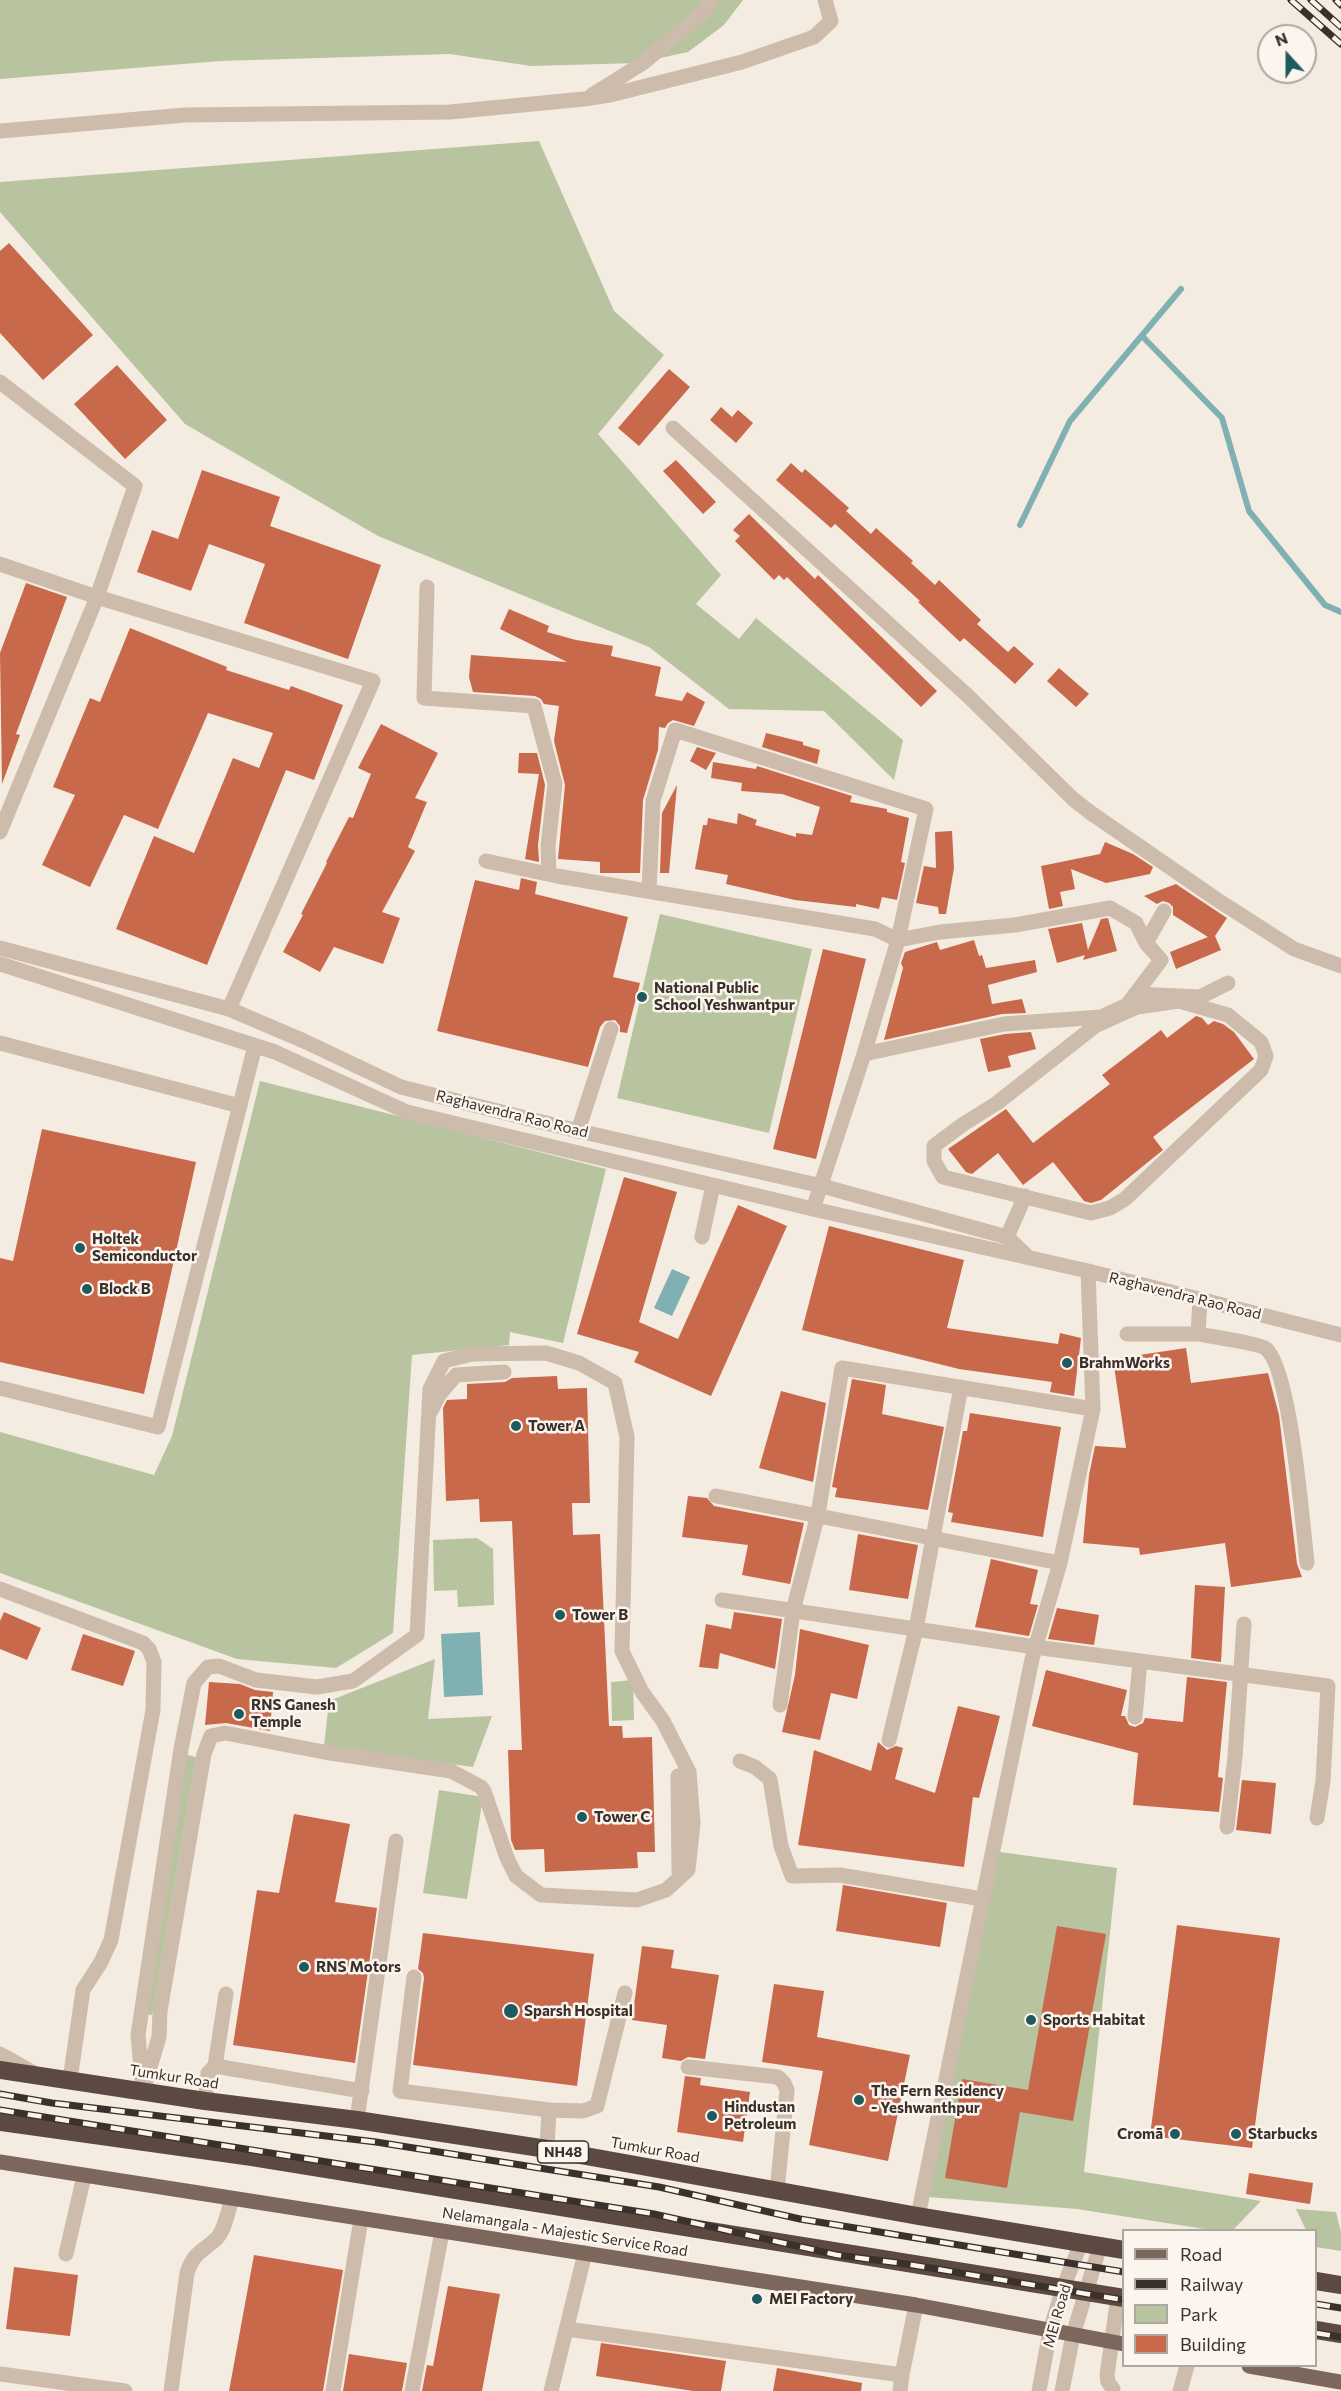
<!DOCTYPE html>
<html>
<head>
<meta charset="utf-8">
<style>
  body { margin:0 }
  #map { position:relative; width:1341px; height:2391px; overflow:hidden; background:#f4ebe1; font-family:Commissioner,sans-serif }
  canvas { display:block }
  .legend { position:absolute; left:1122px; top:2229px; width:195px; height:138px; box-sizing:border-box; background:#fbf5ee; border:2px solid #aea6a0; margin:0; padding:8px 10px; list-style:none; font-size:18px; color:#3b302b }
  .legend li { display:flex; align-items:center; gap:12px; height:30px }
  .legend b { width:30px; border:2px solid #aea6a0 }
  .north { position:absolute; left:1257px; top:24px; width:60px; height:60px; box-sizing:border-box; background:#fbf5ee; border:2px solid #aea6a0; border-radius:50%; rotate:339deg; font-size:16px; font-weight:700; line-height:24px; text-align:center; color:#3b302b }
  .north::after { content:''; display:block; margin:auto; width:21px; height:27px; background:#1f5a5e; clip-path:polygon(50% 0,100% 100%,50% 72%,0 100%) }
</style>
</head>
<body>
<div id="map">
<canvas width="1341" height="2391"></canvas>
<ul class="legend">
<li><b style="height:8px;background:#7d675c"></b>Road</li>
<li><b style="height:8px;background:#3b302b"></b>Railway</li>
<li><b style="height:16px;background:#b8c4a0"></b>Park</li>
<li><b style="height:16px;background:#c8694b"></b>Building</li>
</ul>
<div class="north">N</div>
</div>
<script>
const c = document.querySelector('canvas').getContext('2d');
c.lineJoin = 'round';
function paint(path, color) { c.fillStyle = color; c.fill(path, 'evenodd'); }
function trace(path, color, width, dash) { c.strokeStyle = color; c.lineWidth = width; c.lineCap = dash ? 'butt' : 'round'; c.setLineDash(dash || []); c.stroke(path); }
function drawText(font, color, halo, rows, align = 'center') {
  c.font = font + ' Commissioner,sans-serif'; c.lineWidth = 5; c.setLineDash([]); c.textBaseline = 'middle'; c.strokeStyle = halo; c.fillStyle = color; for (const [text, x, y, turn = 0] of rows) {
    c.save(); c.translate(x, y); c.rotate((+turn || 0) * Math.PI / 180); c.textAlign = isNaN(turn) ? turn : align; if (halo) c.strokeText(text, 0, 0); c.fillText(text, 0, 0); c.restore();
  }
}
paint(new Path2D(`
  M0,0H743L724,25L688,52L637,63L531,66L450,54L220,61L0,79Z
  M539,141L614,311L664,355L598,434L721,575L696,604L739,639L756,618L903,740L894,780L824,711L729,709L649,647L378,536L185,424L0,212V182Z
  M660,914L812,949L769,1133L617,1098Z
  M260,1081L606,1169L563,1343L510,1332L509,1345L412,1355L393,1633L336,1668L237,1659L0,1573V1432L154,1475L172,1436Z
  M477,1538L493,1549L494,1605L458,1607L457,1590L434,1591L433,1540Z
  M435,1659L428,1719L492,1716L473,1767L324,1746L329,1701Z
  M633,1680L634,1720L612,1721L611,1682Z
  M187,1755L196,1757L152,2015L143,2014Z
  M439,1790L483,1797L467,1899L423,1893Z
  M993,1851L1117,1868L1084,2172L1261,2201L1233,2230H1211L1077,2209L929,2197Z
  M1296,2209L1336,2212L1341,2232V2251L1316,2247V2230H1306Z`), '#b8c4a0');
paint(new Path2D(`
  M672,1269L690,1277L672,1316L654,1308Z
  M480,1632L483,1695L444,1697L441,1634Z`), '#7fb0b2');
trace(new Path2D(`
  M1142,336L1222,418L1249,511L1325,605L1341,612
  M1020,525L1070,421L1181,289`), '#7fb0b2', 6);
paint(new Path2D(`
  M9,243L93,335L43,380L0,333V251Z
  M117,365L167,420L125,459L74,404Z
  M669,369L690,387L639,446L618,428Z
  M721,407L732,417L738,410L753,423L736,443L710,420Z
  M676,460L716,502L703,514L663,471Z
  M791,463L802,473L805,469L849,508L846,511L871,534L876,528L913,561L911,563L935,585L939,580L981,620L977,624L1008,652L1014,646L1034,664L1015,684L964,638L960,642L918,602L920,601L835,524L831,528L776,480Z
  M202,470L280,497L270,526L381,565L348,659L244,623L265,564L209,544L191,591L137,572L152,530L178,539Z
  M749,514L815,579L818,575L937,691L921,707L787,577L784,580L779,575L774,580L735,541L740,536L733,530Z
  M26,583L67,597L16,734L20,735L2,784L0,653Z
  M509,609L549,626L547,632L576,640L613,646L611,656L661,667L655,696L682,701L687,692L705,702L694,726L673,720L668,723L665,728L659,727L658,750L643,800L640,873H600V862L558,859L565,785L554,741L559,706L544,704L541,699L535,696L473,692L469,677L471,655L567,662L500,629Z
  M130,628L227,667L226,670L289,690L291,686L343,705L314,780L286,770L207,965L116,929L154,836L194,853L233,758L259,768L273,733L208,713L158,829L124,815L90,887L42,865L75,795L53,787L90,698L100,702Z
  M1059,668L1089,694L1076,707L1047,681Z
  M381,724L438,753L415,798L427,802L408,847L415,851L382,912L400,918L383,964L334,947L320,972L283,952L303,915L301,914L327,863L326,862L349,817L353,818L371,774L358,768Z
  M766,733L803,742V745L820,750L817,764L762,747Z
  M697,747L716,753L706,770L690,761Z
  M519,753H537L545,785L538,845L539,862L525,859L539,774L518,773Z
  M713,762L756,769L757,766L852,796L850,802L887,809V812L909,818L901,862L905,863L897,900L882,897L879,909L856,904V907L795,900L726,884L728,875L695,869L703,825H707L708,818L737,824L738,813L757,820L755,825L796,837V833L812,835L820,807L782,794L741,791L742,783L711,778Z
  M677,785L669,873H660L662,813Z
  M952,831L954,868L946,914H939L938,907L916,903L924,866L936,868L935,832Z
  M1105,842L1133,854L1153,867L1150,874L1106,883L1071,869L1075,889L1060,892L1063,906L1049,909L1041,866L1100,854Z
  M521,878L537,882L535,894L628,917L613,977L640,983L627,1033L620,1032V1026L615,1020L605,1021L600,1027L588,1067L437,1031L475,880L519,890Z
  M1176,884L1227,918L1215,936L1221,950L1176,969L1170,952L1208,937L1173,915V907L1169,903L1163,901L1157,904L1144,896Z
  M1108,918L1117,951L1083,960L1085,955L1057,963L1048,929L1082,923L1088,950L1101,919Z
  M974,940L979,956L982,955L986,968L1035,960L1037,972L988,985L992,1004L1022,999L1026,1013L1002,1014L884,1040L903,968L901,963L905,952L937,942L940,950Z
  M823,949L866,959L816,1159L773,1149Z
  M1196,1016L1202,1018L1208,1025L1214,1021L1223,1024L1234,1032L1254,1059L1153,1137L1163,1150L1101,1200L1091,1203L1084,1201L1053,1162L1023,1185L998,1153L972,1174L966,1172L948,1149L1006,1109L1033,1143L1110,1084L1102,1075L1161,1030L1167,1038Z
  M1031,1032L1036,1049L1008,1056L1011,1067L988,1072L980,1039L1005,1034Z
  M42,1129L196,1162L144,1394L0,1362V1258L13,1261Z
  M624,1177L677,1192L639,1322L678,1339L738,1205L787,1226L711,1396L634,1362L639,1352L577,1334Z
  M829,1226L964,1260L947,1328L1058,1344L1060,1333L1081,1338L1074,1396L1050,1392L1052,1382L959,1369L802,1330Z
  M1186,1348L1191,1383L1268,1373L1279,1415L1297,1564L1302,1577L1231,1587L1225,1543L1140,1555L1139,1548L1083,1543L1089,1475L1095,1446L1126,1448L1113,1359Z
  M557,1376L558,1389L587,1388L590,1503H572L573,1535L600,1534L609,1726H622L623,1738L652,1737L655,1852H637L638,1868L545,1872L544,1849L515,1850L511,1840L508,1750H522L512,1521L480,1522L479,1499L446,1501L443,1408L447,1400L467,1399V1384L505,1382L512,1378Z
  M852,1379L886,1385L882,1414L944,1427L928,1510L835,1497L837,1488L832,1487Z
  M781,1391L826,1403L813,1482L759,1468Z
  M970,1413L1061,1427L1043,1537L951,1522L953,1513L948,1512L963,1431H967Z
  M688,1496L707,1498L714,1506L804,1523L790,1584L742,1575L748,1545L682,1537Z
  M858,1534L918,1545L908,1599L849,1590Z
  M991,1559L1038,1570L1030,1604L1038,1605L1029,1636L975,1627Z
  M1195,1585L1225,1587L1221,1662L1191,1658Z
  M1057,1608L1099,1615L1094,1645L1048,1639Z
  M4,1612L41,1628L27,1660L0,1649V1621Z
  M734,1612L782,1619L775,1669L720,1653L718,1669L699,1667L706,1624L731,1629Z
  M800,1629L869,1645L857,1699L831,1693L820,1740L782,1732L795,1675Z
  M83,1634L135,1651L123,1686L71,1670Z
  M1046,1670L1127,1690L1121,1716H1125L1129,1725L1135,1727L1143,1723L1145,1718L1183,1722L1187,1677L1227,1682L1218,1777L1223,1778L1219,1812L1133,1805L1138,1753L1032,1726Z
  M209,1682L240,1684L255,1690L273,1692L270,1731L226,1723L205,1725Z
  M958,1706L1000,1716L979,1798L973,1797L964,1867L798,1845L814,1750L871,1771L878,1742L887,1750L896,1746L903,1748L895,1779L935,1793Z
  M1242,1780L1276,1783L1271,1834L1236,1830Z
  M294,1814L350,1824L335,1902L377,1908L355,2063L233,2045L257,1890L279,1893Z
  M843,1885L947,1903L940,1947L836,1931Z
  M1177,1925L1280,1938L1252,2148L1150,2136Z
  M1057,1926L1106,1934L1073,2121L1020,2112L1007,2188L945,2178L962,2079L1028,2090Z
  M423,1933L594,1954L577,2086L413,2065L424,1978L423,1973L418,1969Z
  M642,1946L674,1950L671,1968L719,1975L705,2059L688,2057L681,2061L662,2058L667,2025L632,2020Z
  M774,1984L824,1991L817,2037L910,2055L888,2161L809,2145L823,2071L762,2062Z
  M685,2076L701,2078L700,2085L750,2092L743,2142L677,2132Z
  M1249,2173L1313,2183L1310,2204L1246,2194Z
  M254,2255L343,2270L323,2391H229Z
  M14,2267L78,2275L70,2336L6,2329Z
  M448,2286L500,2294L482,2391H422L427,2365L433,2366Z
  M601,2343L726,2361L721,2391H693L596,2376Z
  M349,2354L407,2363L402,2391H343Z
  M777,2368L862,2383L861,2391H773Z`), '#c8694b');
trace(new Path2D(`
  M592,95L643,63L705,11L711,0
  M0,131L185,115L450,112L584,99L610,95L742,62L814,37L831,21L825,0
  M0,382L135,486L97,597L0,564
  M673,428L968,696L1073,799L1091,813L1216,899L1294,949L1341,966
  M427,587L424,698L534,706L555,784L548,846L549,874
  M0,832L97,597L373,681L229,1009
  M486,861L557,876L875,929L898,940L940,932L1015,925L1110,908L1136,923L1146,943L1161,960L1127,1005L1101,1017L1004,1024L864,1054
  M649,891L653,801L675,730L926,809L898,940L864,1054L813,1209
  M1146,943L1164,911
  M0,948L229,1009L304,1041L401,1087L570,1129L822,1186L1007,1237L1029,1258
  M0,964L275,1052L407,1112L813,1209L1088,1271L1341,1335
  M1135,994L1200,997L1228,983
  M1179,1001L1228,1015L1261,1042L1266,1056L1261,1070L1125,1199L1110,1208L1091,1213L943,1177L934,1161V1146L962,1125L997,1103L1095,1026L1137,1007Z
  M0,1043L240,1106
  M578,1131L611,1029
  M702,1237L713,1185
  M1007,1237L1025,1196
  M1200,1299L1198,1334C1208,1336 1260,1344 1265,1348C1290,1364 1303,1527 1307,1563
  M1127,1334H1198
  M546,1353L579,1363L615,1383L627,1437L622,1651L642,1692L663,1721L689,1772L693,1823L688,1870L666,1890L637,1900L541,1895L516,1876L507,1858L484,1791L481,1787L451,1771L324,1752L225,1733L211,1736L204,1754L160,2011L159,2037L143,2091L138,2035L181,1749L194,1683L208,1667L219,1666L256,1680L317,1687L353,1681L417,1635L430,1389L444,1361L472,1354Z
  M0,1388L158,1427L255,1046
  M431,1411L439,1395L456,1375L504,1372
  M716,1496L1060,1563
  M0,1589L143,1643L149,1649L154,1662L153,1710L111,1940L101,1962L83,1990L70,2080
  M722,1600L1035,1647L1328,1686L1323,1781L1317,1818
  M780,1705L793,1611L818,1514L842,1368L1093,1409
  M1135,1717L1140,1661
  M889,1740L916,1629L961,1387
  M740,1761L755,1767L770,1779L781,1846L792,1876L840,1875L982,1899
  M678,1776L679,1872
  M1227,1827L1235,1757L1244,1624
  M414,1977L400,2091L549,2110L547,2149
  M0,2054L34,2073
  M215,2066L226,1994
  M688,2067L778,2077L784,2083L787,2090L777,2191
  M205,2101L208,2073L215,2066L362,2091
  M549,2110L583,2111L597,2106L625,1993
  M357,2120L396,1841
  M918,2216L1032,1659L1060,1563L1093,1409L1088,1271
  M66,2254L84,2176
  M567,2329L902,2375L916,2305
  M0,2374L125,2391
  M1113,2389L1108,2382L1107,2375L1118,2297
  M171,2391L187,2273C194,2251 203,2252 217,2238C225,2230 228,2210 232,2199
  M333,2391L361,2219
  M412,2391L442,2232
  M551,2391L585,2253
  M900,2391L902,2375
  M1039,2391L1050,2331L1063,2288L1081,2243
  M1062,2391L1073,2335L1100,2246
  M1180,2391L1187,2366`), '#cdbbac', 15);
trace(new Path2D(`
  M0,2162L916,2305L1124,2344
  M1249,2366L1341,2382`), '#7d675c', 15);
trace(new Path2D(`
  M0,2070L205,2101L357,2120L547,2149L918,2216L1124,2250
  M0,2122L252,2157L1124,2298
  M1316,2281L1341,2285
  M1316,2330L1341,2334`), '#5c4a42', 18);
const rail = new Path2D(`
  M1291,0L1341,44
  M1311,0L1341,27
  M1336,0L1341,5
  M0,2094L52,2103L376,2142L659,2187L800,2219L1124,2272
  M0,2110L654,2214L837,2255L906,2264L1124,2300
  M1316,2304L1341,2308
  M1316,2333L1341,2337`);
trace(rail, '#3b302b', 7);
trace(rail, '#fbf5ee', 4.5, [14]);
for (const [x, y, r, color] of [
  [642,997,6,"#1f5a5e"],
  [80,1248,6,"#1f5a5e"],
  [87,1289,6,"#1f5a5e"],
  [1067,1363,6,"#1f5a5e"],
  [516,1426,6,"#1f5a5e"],
  [560,1615,6,"#1f5a5e"],
  [239,1714,6,"#1f5a5e"],
  [582,1817,6,"#1f5a5e"],
  [304,1967,6,"#1f5a5e"],
  [511,2011,8,"#1f5a5e"],
  [1031,2020,6,"#1f5a5e"],
  [859,2100,6,"#1f5a5e"],
  [712,2116,6,"#1f5a5e"],
  [1175,2134,6,"#1f5a5e"],
  [1236,2134,6,"#1f5a5e"],
  [757,2299,6,"#1f5a5e"]
]) { const dot = new Path2D(); dot.arc(x, y, r, 0, 2 * Math.PI); c.fillStyle = color; c.fill(dot); trace(dot, '#fbf5ee', 2); }
for (const [x, y, w] of [
  [563,2152,51]
]) { const box = new Path2D(); box.roundRect(x - w / 2, y - 11, w, 22, 4.5); c.fillStyle = '#fbf5ee'; c.fill(box); trace(box, '#3b302b', 1.5); }
drawText('bold 14px', '#3b302b', null, [
  ["NH48",563,2152]
]);
drawText('bold 15px', '#3b302b', '#fbf5ee', [
  ["National Public",654,988],
  ["School Yeshwantpur",654,1005],
  ["Holtek",92,1239],
  ["Semiconductor",92,1256],
  ["Block B",99,1289],
  ["BrahmWorks",1079,1363],
  ["Tower A",528,1426],
  ["Tower B",572,1615],
  ["RNS Ganesh",251,1705],
  ["Temple",251,1722],
  ["Tower C",594,1817],
  ["RNS Motors",316,1967],
  ["Sparsh Hospital",524,2011],
  ["Sports Habitat",1043,2020],
  ["The Fern Residency",871,2091],
  ["- Yeshwanthpur",871,2108],
  ["Hindustan",724,2107],
  ["Petroleum",724,2124],
  ["Cromā",1163,2134,"right"],
  ["Starbucks",1248,2134],
  ["MEI Factory",769,2299]
], 'left');
drawText('15px', '#3b302b', '#fbf5ee', [
  ["Raghavendra Rao Road",512,1114,14],
  ["Raghavendra Rao Road",1185,1296,14],
  ["Tumkur Road",174,2077,9],
  ["Tumkur Road",655,2150,10],
  ["Nelamangala - Majestic Service Road",565,2232,9],
  ["MEI Road",1057,2316,-74]
]);
</script>
</body>
</html>
